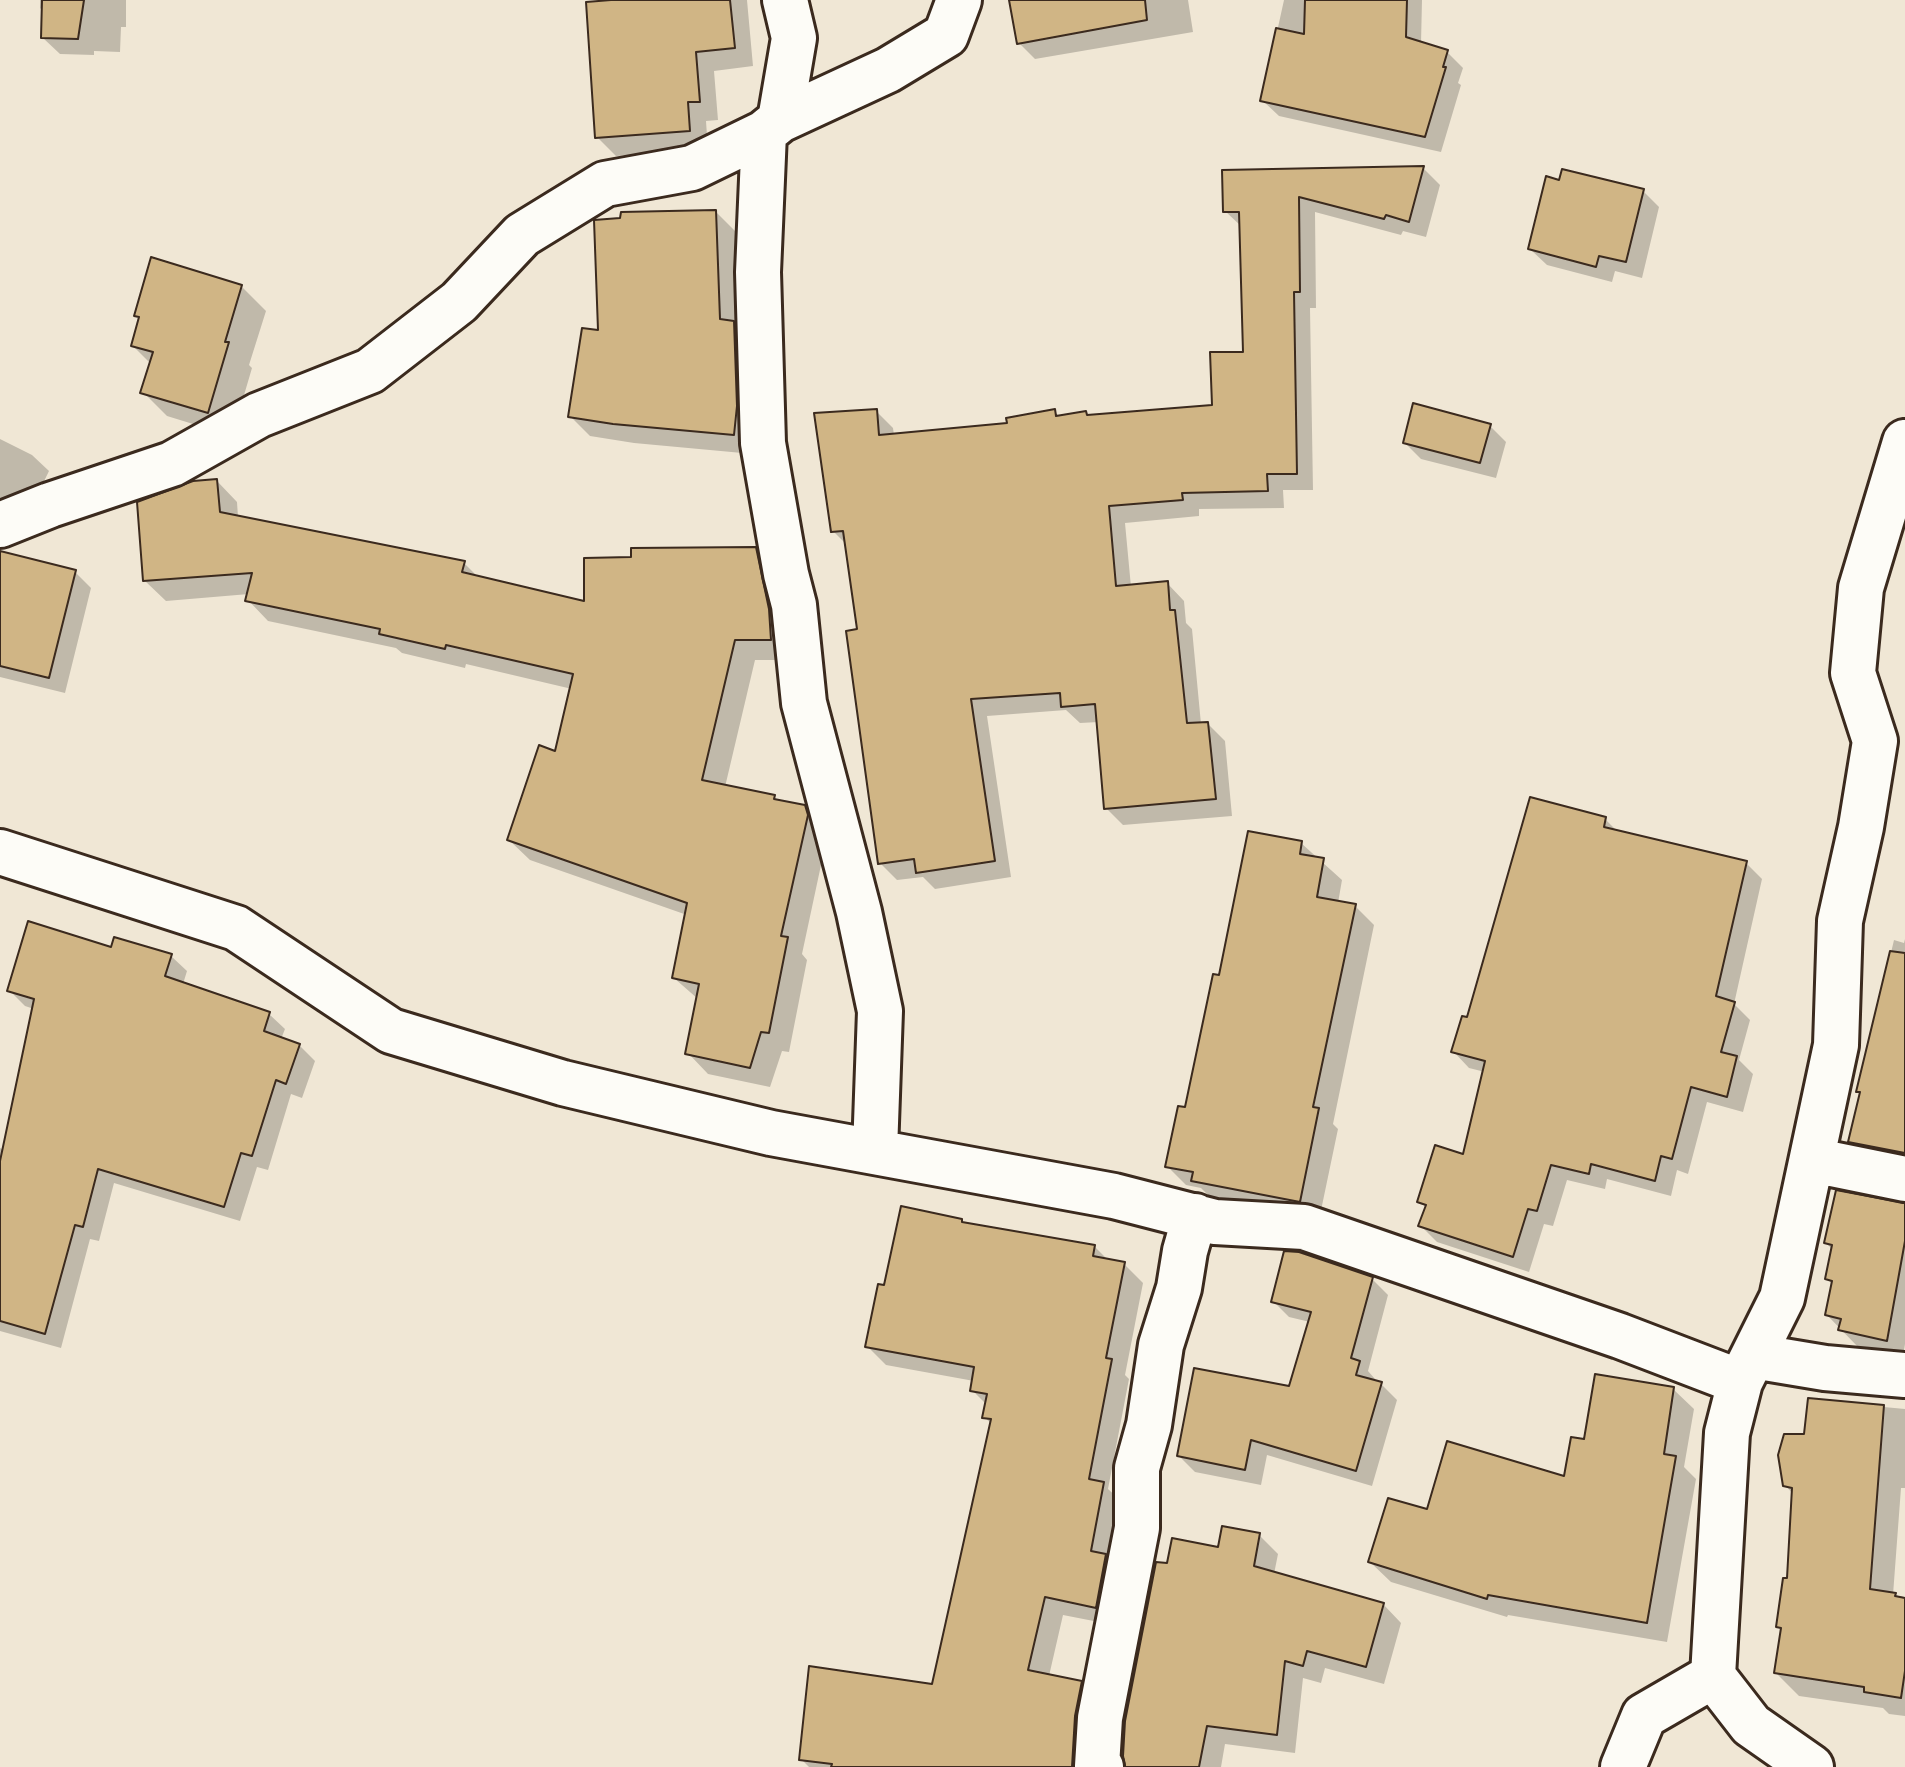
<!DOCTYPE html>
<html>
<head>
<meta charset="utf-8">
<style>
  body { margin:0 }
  canvas { display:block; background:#f0e7d5 }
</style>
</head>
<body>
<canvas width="1905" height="1767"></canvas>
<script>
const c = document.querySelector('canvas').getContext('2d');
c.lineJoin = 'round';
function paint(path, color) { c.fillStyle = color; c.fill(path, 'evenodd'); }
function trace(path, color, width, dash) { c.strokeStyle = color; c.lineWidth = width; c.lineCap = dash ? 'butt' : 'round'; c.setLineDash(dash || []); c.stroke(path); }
paint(new Path2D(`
  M40,0H126V27H121L120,52L94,51V55L60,54L43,38L44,12L40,8Z
  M624,0H747L753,66L714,71L718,120L706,121L708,150L616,156L597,137Z
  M1011,0H1188L1193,32L1035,59L1019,43Z
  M1284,0H1422L1421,44L1447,52L1463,68L1458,83L1461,85L1441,152L1279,116L1262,100Z
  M1423,168L1440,185L1426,237L1403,231L1401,235L1315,212L1316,308H1310L1313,490H1283L1284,508L1199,509V516L1125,523L1131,587L1167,583L1184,601L1186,623L1192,629L1201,724H1208L1225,741L1232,816L1123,825L1106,808L1099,722L1080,723L1066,710L987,716L1011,877L935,889L923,877L897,880L880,863L860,631L847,545L833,531L876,411L893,428L894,435L1009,425L1054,411L1060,417L1085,413L1089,417L1214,407L1245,354L1242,227L1225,211Z
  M1643,191L1659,207L1642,278L1615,271L1612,282L1547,265L1530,249Z
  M716,212L735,231L738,328L753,454L634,443L590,436L570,416L600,333Z
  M241,286L266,311L249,365L252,368L232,436L167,416L143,392L151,364L133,346L141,320L136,315Z
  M1490,426L1506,442L1496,478L1421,459L1405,443Z
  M0,439L32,455L49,471L31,508L0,524Z
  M217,481L237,502L238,517L464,563L479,578L586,603L755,549L776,570L790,660H755L725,787L774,797L779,802L804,807L825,828L827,837L802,954L807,960L789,1052L782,1051L770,1087L708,1074L688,1053L698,999L674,978L687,915L530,860L509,840L556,753L572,689L466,664L465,668L402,653L396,648L268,621L248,600L249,594L166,601L145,581Z
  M0,553L75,572L91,588L65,693L0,677Z
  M1605,819L1619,833L1746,863L1762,879L1734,1004L1750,1020L1739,1060L1753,1074L1743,1112L1707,1102L1688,1174L1677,1170L1671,1196L1607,1179L1605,1189L1567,1180L1553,1226L1544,1224L1529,1272L1437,1242L1421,1226L1427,1208L1420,1201L1464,1156L1485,1072L1469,1068L1453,1051L1469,1020Z
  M1301,843L1342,880L1338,903L1355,906L1374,925L1333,1124L1338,1129L1319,1220L1213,1200L1201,1188L1186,1185L1167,1166L1187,1110L1221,977Z
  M1905,939V1168L1870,1161L1850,1141L1862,1094L1858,1091L1894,940L1904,943Z
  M112,950L171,956L187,971L183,984L269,1014L285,1029L281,1039L299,1045L315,1061L302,1098L291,1094L268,1170L257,1167L240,1221L114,1183L99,1241L90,1239L61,1348L0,1331V1148L4,1150L34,1009L25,1006L9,990Z
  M1905,1205V1344L1903,1356L1857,1346L1827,1315L1834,1285L1827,1279L1833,1250L1826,1243Z
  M965,1225L1094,1246L1109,1261L1124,1264L1143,1283L1125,1375L1129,1379L1108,1489L1122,1502L1114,1625L1063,1615L1049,1676L1081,1683L1099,1701L1078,1767H809L801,1759L933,1686L992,1424L984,1417L987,1405L972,1390L974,1381L886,1365L867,1346L885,1287ZM1077,1694H1081L1075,1726H1071Z
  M1372,1279L1388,1295L1368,1371L1375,1379L1374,1382L1381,1384L1397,1400L1372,1486L1267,1455L1261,1485L1195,1472L1179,1456L1291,1389L1310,1322L1289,1317L1273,1301Z
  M1673,1389L1694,1409L1684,1467L1696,1479L1667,1642L1508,1615L1507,1617L1391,1582L1370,1562L1428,1512L1566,1478L1586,1442Z
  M1810,1400L1905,1409V1488H1901L1893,1595L1905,1597V1716L1889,1714L1883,1708L1799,1696L1776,1673L1782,1631L1778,1627L1789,1581L1793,1494L1785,1485L1806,1436Z
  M1259,1535L1278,1554L1274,1574L1383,1604L1401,1623L1384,1684L1325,1668L1321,1683L1303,1678L1295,1753L1225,1744L1221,1767H1134L1169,1566Z`), '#0003');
const building = new Path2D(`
  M42,0H84L78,39L41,38Z
  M611,0H730L735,48L696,52L700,102H688L690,131L595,138L586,2Z
  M1009,0H1145L1147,20L1017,44Z
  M1305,0H1407L1406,37L1448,50L1443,67H1446L1425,137L1260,101L1276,28L1304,34Z
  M1424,166L1409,222L1386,215L1384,219L1299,197L1300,292H1294L1297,474H1267L1268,491L1182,493L1183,500L1109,506L1116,586L1168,581L1170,610H1175L1187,723L1208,722L1216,799L1104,809L1095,704L1061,707L1060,693L971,699L995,861L916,873L914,859L878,864L846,631L857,629L843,531L831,532L814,413L877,409L879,435L1007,423L1006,418L1055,409L1056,416L1086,411L1087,415L1212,405L1210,352H1243L1239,212H1223L1222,170Z
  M1562,169L1644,189L1626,262L1599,256L1596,267L1528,249L1546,176L1559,180Z
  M716,210L720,319L734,321L737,406L734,435L613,424L568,417L582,328L598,330L594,220L620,218L621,212Z
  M151,257L242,285L225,342H229L208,413L140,393L153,352L131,346L139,317L134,316Z
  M1413,403L1491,424L1480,463L1403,443Z
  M217,479L220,512L465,561L462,572L584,601V558L631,557V548L756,547L769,609L771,640H735L702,780L775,795L774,799L805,805L808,815L781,936L788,937L769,1033L761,1032L750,1068L685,1054L699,984L672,978L687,903L507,840L539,745L555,751L573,674L446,645L445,649L379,634L380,629L245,601L252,573L143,581L137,502L193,481Z
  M0,551L76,570L49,678L0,666Z
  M1530,797L1606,817L1604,827L1747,861L1716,996L1735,1002L1721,1052L1737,1056L1727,1097L1691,1087L1672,1159L1661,1156L1655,1181L1591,1164L1589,1174L1551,1165L1537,1211L1528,1209L1513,1257L1418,1226L1426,1205L1417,1202L1435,1145L1463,1154L1485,1061L1451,1052L1462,1016L1467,1017Z
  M1248,831L1302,841L1300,854L1324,858L1317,897L1356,904L1313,1107L1319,1108L1300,1202L1191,1181L1193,1172L1165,1167L1178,1106L1185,1107L1213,974L1219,975Z
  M28,921L111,947L114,937L172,954L165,976L270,1012L264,1031L300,1044L286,1084L276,1080L252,1156L241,1153L224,1207L98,1169L83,1227L75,1225L45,1334L0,1321V1161L34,999L7,991Z
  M1890,951L1905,953V1153L1848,1142L1860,1092H1856Z
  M1836,1190L1905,1203V1241L1887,1341L1838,1330L1841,1319L1825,1315L1832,1281L1825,1279L1832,1245L1824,1243Z
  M901,1206L962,1219V1222L1095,1245L1093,1256L1125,1262L1106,1358L1112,1359L1089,1479L1104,1482L1091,1551L1106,1554L1096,1608L1045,1597L1028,1670L1082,1681L1075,1716L1072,1767H831L832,1764L799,1760L809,1666L932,1684L991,1419L982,1418L987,1394L970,1391L974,1367L865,1347L878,1284L884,1285Z
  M1284,1251L1299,1252L1373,1277L1351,1358L1360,1361L1356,1375L1382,1382L1356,1471L1251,1440L1245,1470L1177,1456L1194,1368L1289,1386L1311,1312L1271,1302Z
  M1595,1374L1674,1387L1664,1454L1676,1456L1647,1623L1488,1595L1487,1599L1368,1562L1388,1498L1427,1509L1447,1441L1564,1476L1571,1437L1584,1439Z
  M1808,1398L1884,1405L1870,1589L1896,1593L1895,1596L1905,1598V1671L1901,1698L1864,1692V1687L1774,1673L1781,1628L1776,1627L1783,1578H1787L1792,1488L1783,1486L1778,1455L1784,1434H1804Z
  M1222,1526L1260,1533L1254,1566L1384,1603L1366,1667L1307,1651L1303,1666L1285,1661L1277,1735L1207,1726L1199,1767H1125L1123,1756L1125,1721L1156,1562L1167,1563L1172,1538L1218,1547Z`);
paint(building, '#d0b585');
trace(building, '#3b2a1e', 2);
const minor = new Path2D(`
  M785,0L794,38L780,120L764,133L758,272L763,443L786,574L794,605L804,703L859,912L880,1011L875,1151
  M780,120L888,70L946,35L959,0
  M0,525L50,505L172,464L259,415L370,371L459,302L522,235L605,184L692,168L764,133
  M0,852L236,928L391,1031L563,1083L771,1133L1114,1196L1215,1222L1304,1227L1620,1336L1740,1382
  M1812,1160L1905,1179
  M1753,1356L1825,1368L1905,1375
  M1713,1676L1727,1433L1740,1382L1782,1298L1836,1045L1840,921L1861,827L1875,741L1853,673L1861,588L1905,442
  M1101,1767L1097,1766L1100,1718L1137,1528V1468L1149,1425L1161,1345L1179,1288L1185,1251L1195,1216
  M1623,1767L1644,1716L1713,1676L1751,1725L1811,1767`);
trace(minor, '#3b2a1e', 50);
trace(minor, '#fdfcf7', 44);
</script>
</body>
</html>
